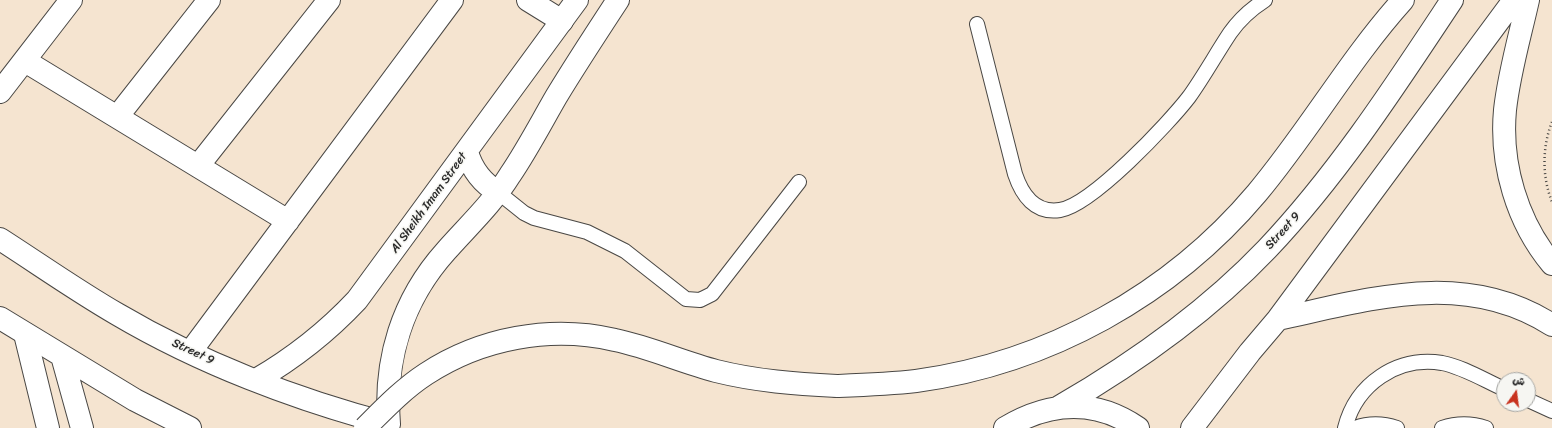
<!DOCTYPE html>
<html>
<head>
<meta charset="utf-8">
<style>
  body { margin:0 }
  #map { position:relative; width:1552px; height:428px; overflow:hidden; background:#f5e4d0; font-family:Sriracha,"Playpen Sans Arabic",sans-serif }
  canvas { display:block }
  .north { position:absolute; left:1496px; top:372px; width:40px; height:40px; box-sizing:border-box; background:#f6f6f2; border:1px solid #a5a5a2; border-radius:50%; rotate:14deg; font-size:11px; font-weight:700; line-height:16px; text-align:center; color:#2b2b2b }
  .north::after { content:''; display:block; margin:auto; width:14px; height:18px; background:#c8321e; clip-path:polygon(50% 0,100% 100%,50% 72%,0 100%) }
</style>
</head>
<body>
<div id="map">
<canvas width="1552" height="428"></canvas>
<div class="north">ش</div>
</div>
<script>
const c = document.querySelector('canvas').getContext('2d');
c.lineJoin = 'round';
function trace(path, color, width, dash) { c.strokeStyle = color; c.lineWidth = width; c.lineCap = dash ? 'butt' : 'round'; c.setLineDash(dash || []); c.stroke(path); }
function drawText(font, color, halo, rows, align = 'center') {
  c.font = font + ' Sriracha,sans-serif'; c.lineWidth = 3; c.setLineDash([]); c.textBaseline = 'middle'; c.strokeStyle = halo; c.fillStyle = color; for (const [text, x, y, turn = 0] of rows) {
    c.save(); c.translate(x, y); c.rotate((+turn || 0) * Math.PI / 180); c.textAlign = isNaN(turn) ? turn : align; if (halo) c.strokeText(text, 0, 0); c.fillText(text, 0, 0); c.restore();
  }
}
const lane = new Path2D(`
  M977,24L1015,174C1022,195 1035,214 1060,210C1092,205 1169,123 1189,97C1204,76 1216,54 1230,33C1239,20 1251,9 1265,0
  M499,193L524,213L534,218L587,232L625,251L686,299L700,300L712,294L799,182
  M1528,400L1552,411
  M1345,428C1356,384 1397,356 1442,363C1463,367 1484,380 1504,389
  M1355,428C1369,423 1382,423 1397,428
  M1442,428C1457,423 1471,423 1486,428`);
const street = new Path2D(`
  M528,0L562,21
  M25,61L288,221
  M0,92L71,0
  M117,117L209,0
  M198,166L329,0
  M25,334L48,428
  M191,351L452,0`);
const secondary = new Path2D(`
  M1528,0C1520,36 1509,73 1505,110C1500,164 1517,222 1552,264
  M467,152C472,170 482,183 499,193
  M0,239C39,264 77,291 117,314C200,363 297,400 389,424
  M0,318L135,400L190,428
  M1278,319C1371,299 1464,269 1552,325
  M62,356L82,428
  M256,380C294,358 327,332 357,300L577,0
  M837,386C863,385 890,384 916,381C1048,363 1171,295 1257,193C1309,131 1349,60 1403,0
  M1059,407C1135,363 1206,313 1267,249C1338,174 1395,86 1452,0
  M389,424C384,360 402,300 446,251C468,226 492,204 510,175C527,150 541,123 556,97C576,64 597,32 618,0
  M1005,428C1049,402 1094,398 1138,428
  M1192,428L1250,352L1278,319L1514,0`);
trace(lane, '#494744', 16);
trace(street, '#494744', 24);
trace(secondary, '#494744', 24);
trace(new Path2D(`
  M1552,122C1542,147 1542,177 1552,202`), '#494744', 2.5, [1, 3]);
trace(lane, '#fff', 14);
trace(street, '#fff', 22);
trace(secondary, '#fff', 22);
const secondaryBridge = new Path2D(`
  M365,428C384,409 403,389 426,374C481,338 550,325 615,340C649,347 682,362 716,371C756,381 796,384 837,386`);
trace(secondaryBridge, '#494744', 24, []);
trace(secondaryBridge, '#fff', 22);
drawText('12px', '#2b2b2b', '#f6f6f2', [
  ["Al Sheikh Imam Street",429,203,-54],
  ["Street 9",1283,231,-48],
  ["Street 9",193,352,25]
]);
</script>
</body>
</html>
